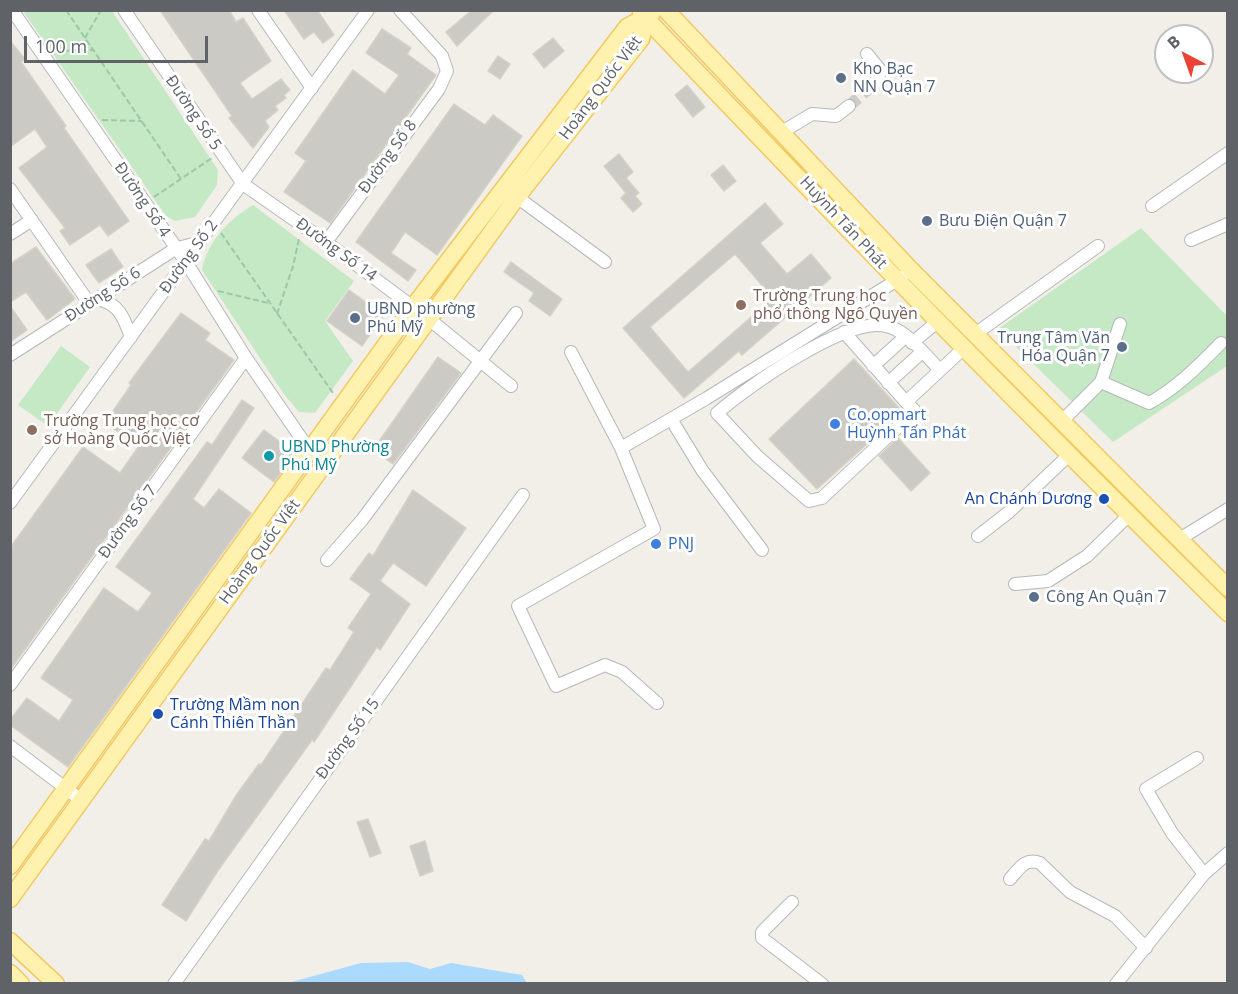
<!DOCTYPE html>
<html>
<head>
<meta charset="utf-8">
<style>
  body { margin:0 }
  #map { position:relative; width:1238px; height:994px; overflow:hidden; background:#f1efe8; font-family:"Open Sans",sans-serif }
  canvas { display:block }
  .frame { position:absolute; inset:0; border:12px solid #5f6368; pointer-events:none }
  .north { position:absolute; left:1154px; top:24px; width:60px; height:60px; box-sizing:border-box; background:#fff; border:2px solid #bfc1c3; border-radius:50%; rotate:319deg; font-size:16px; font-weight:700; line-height:24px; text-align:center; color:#5f6368 }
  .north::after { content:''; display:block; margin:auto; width:21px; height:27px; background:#ea4335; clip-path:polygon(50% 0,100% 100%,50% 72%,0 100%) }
  .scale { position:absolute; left:24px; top:36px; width:184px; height:27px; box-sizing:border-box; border:3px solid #5f6368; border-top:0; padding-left:8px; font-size:18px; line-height:21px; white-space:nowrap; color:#5f6368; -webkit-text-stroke:4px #fff; paint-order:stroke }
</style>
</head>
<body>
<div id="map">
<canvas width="1238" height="994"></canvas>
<div class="frame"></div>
<div class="north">B</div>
<div class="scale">100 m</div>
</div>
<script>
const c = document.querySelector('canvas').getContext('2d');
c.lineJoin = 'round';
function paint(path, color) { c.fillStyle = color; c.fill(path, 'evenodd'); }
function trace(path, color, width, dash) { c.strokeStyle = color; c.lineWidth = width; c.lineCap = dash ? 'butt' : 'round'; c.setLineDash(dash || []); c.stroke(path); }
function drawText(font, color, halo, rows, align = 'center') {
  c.font = font + ' "Open Sans",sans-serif'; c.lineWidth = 6; c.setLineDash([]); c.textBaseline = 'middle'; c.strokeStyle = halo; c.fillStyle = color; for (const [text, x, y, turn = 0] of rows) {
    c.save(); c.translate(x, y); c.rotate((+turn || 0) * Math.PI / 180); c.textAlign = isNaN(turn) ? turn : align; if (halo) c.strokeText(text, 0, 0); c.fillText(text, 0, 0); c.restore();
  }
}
paint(new Path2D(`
  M23,11H112L218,170L217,185L195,217L175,221L166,216Z
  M253,205L354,281L325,321L353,361L315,413L299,412L283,393L202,270C207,242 229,219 253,205Z
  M1141,228L1227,316V366L1113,442L998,329Z
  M61,346L90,367L48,426L18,405Z`), '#c5e8c5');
paint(new Path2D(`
  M408,962L430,969L451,963L522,975L527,983H288L361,963Z`), '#aadaff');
const building = new Path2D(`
  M160,10H229L236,22L243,18L271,61L240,83L252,99L281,79L290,90L284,95L286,98L275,106L278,110L265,121L269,127L253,148L229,118L232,116Z
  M284,10H317L334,35L323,43L314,32L304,39Z
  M472,10H494L457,46L446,32Z
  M382,29L411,48L407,54L436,75L330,223L284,192L306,161L295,153L353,70L385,94L399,75L366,53Z
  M553,38L564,51L544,68L533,54Z
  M10,41L25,59L21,62L66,126L64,128L129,221L108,236L100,225L70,245L60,231L65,228L19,168L47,147L35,129L10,147Z
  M498,56L510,64L500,79L488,71Z
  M687,85L705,107L693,117L675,95Z
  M454,104L485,125L493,115L522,136L437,255L405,232L391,253L416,270L408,281L356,242Z
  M619,154L633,172L626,178L639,193L635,196L642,204L633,212L621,198L626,193L604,166Z
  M723,165L736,181L724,191L711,175Z
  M765,203L783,224L760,243L787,274L811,254L831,278L742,355L739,351L684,398L623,328ZM735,254L773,298L688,372L650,327Z
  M36,247L75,299L47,320L26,292L10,302V264Z
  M111,249L123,267L99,283L86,265Z
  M511,262L562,299L550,316L529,301L534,293L504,272Z
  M349,290L384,315L362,346L327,321Z
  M10,306L27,330L10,342Z
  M181,313L210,333L205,340L234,360L10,670V548L83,447L120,473L139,446L105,423L131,385L129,383Z
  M438,357L461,373L393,464L373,450Z
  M854,359L901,410L885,425L887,426L817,489L769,439Z
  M242,400L254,408L193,499L204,508L219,489L251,513L68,767L10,725V720L27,698L59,721L73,700L41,678L104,588L138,612L152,593L116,567L207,442L212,445Z
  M264,430L295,453L274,482L242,458Z
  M898,438L930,473L911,491L879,456Z
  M413,490L466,528L426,586L393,563L380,581L410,604L380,650L377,647L314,742L312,740L219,869L186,921L162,905L205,839L209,841L237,794L259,764L261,765L326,668L330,670L354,632L348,628L371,594L350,579L369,553L373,556Z
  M368,819L381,853L370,857L357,822Z
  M425,841L433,871L420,876L410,846Z`);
paint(building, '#cccac5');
trace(building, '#d6d1c6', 1.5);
trace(new Path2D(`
  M849,106L875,83`), '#ccccc8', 12, [12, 6]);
const minor = new Path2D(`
  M12,10L186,262L246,358L310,451
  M124,10L243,184L326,242L429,319L511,386
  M258,10L312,88
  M867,54L881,71L875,83
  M782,132L812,114L836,116L849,106
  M10,189L89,303
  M517,197L605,262
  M1152,206L1228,153
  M10,234L32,220
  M1191,240L1228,224
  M326,242L439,89L447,71L442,56L400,10
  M97,299C119,303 124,318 131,337
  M844,332L906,402
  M975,334L1098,246
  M912,343L937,322
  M571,352L621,448L654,529L518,606L556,686L605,665L622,672L657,703
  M10,355L175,249L200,242
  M873,366L905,337
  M939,369C925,355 907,330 886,326C847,316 747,387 717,413L757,456L809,501L822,498L915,411L906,402L964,348
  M1101,382L1149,403C1176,389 1199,365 1221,343
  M888,383L922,352
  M671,419L702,470L762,550
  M1061,422L1101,382L1120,324
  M621,448L707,398L902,277
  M10,503L368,10
  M978,536L1009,512L1069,455
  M1178,540L1228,509
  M327,560L362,520L516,313
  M1015,584L1048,581L1087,556L1129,515
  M10,685L246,358
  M10,746L81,800
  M1197,758L1146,789L1172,833L1204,874
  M1010,879C1019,869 1025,857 1040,863L1070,892L1115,916L1146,948
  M792,902L762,932V938L822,984
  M174,984L523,495
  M1116,984L1204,874L1228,853`);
const major = new Path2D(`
  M666,10L911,270L1228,588
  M641,13C833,216 1029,416 1228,613
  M10,866L413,307L627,27L652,13
  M10,899L517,197L641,39L646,18
  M10,941L56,984
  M10,973L21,984`);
trace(minor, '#b5b8bc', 14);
trace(major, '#f2c960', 19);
trace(new Path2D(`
  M66,10L181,179
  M85,38L101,10
  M54,51L93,50
  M102,120L142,121
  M154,197L212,158
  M221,233L333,393
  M218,291L268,303
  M277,314L293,266L299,239`), '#9cc7a9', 2, [6, 3]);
trace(minor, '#fff', 12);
trace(major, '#fff2af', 16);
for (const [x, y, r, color] of [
  [841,78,6,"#5c6f8a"],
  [927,221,6,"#5c6f8a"],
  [741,305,6,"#8d6e63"],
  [355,318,6,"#5c6f8a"],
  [1122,347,6,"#5c6f8a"],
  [835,424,6,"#3f7fe0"],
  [32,430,6,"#8d6e63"],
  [269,456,6,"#0f9aa8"],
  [1104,499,6,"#1a4fb4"],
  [656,544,6,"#3f7fe0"],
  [1034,597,6,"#5c6f8a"],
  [158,714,6,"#1a4fb4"]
]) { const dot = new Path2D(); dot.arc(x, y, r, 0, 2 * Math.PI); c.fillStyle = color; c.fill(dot); trace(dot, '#fff', 2); }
drawText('16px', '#4e5e75', '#fff', [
  ["Kho Bạc",853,69],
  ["NN Quận 7",853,87],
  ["Bưu Điện Quận 7",939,221],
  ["UBND phường",367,309],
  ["Phú Mỹ",367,327],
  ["Trung Tâm Văn",1110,338,"right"],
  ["Hóa Quận 7",1110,356,"right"],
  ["Công An Quận 7",1046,597]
], 'left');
drawText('16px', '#5f6368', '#fff', [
  ["Hoàng Quốc Việt",601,88,-53],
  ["Đường Số 5",193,113,56],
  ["Đường Số 8",388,157,-54],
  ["Đường Số 4",142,200,56],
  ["Huỳnh Tấn Phát",843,223,47],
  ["Đường Số 14",336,250,36],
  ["Đường Số 2",189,257,-54],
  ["Đường Số 6",103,295,-33],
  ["Đường Số 7",128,522,-54],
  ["Hoàng Quốc Việt",260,552,-54],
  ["Đường Số 15",348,739,-54]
]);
drawText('16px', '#785e54', '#fff', [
  ["Trường Trung học",753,296],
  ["phổ thông Ngô Quyền",753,314],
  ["Trường Trung học cơ",44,421],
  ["sở Hoàng Quốc Việt",44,439]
], 'left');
drawText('16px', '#366cbe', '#fff', [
  ["Co.opmart",847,415],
  ["Huỳnh Tấn Phát",847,433],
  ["PNJ",668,544]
], 'left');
drawText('16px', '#0d838f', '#fff', [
  ["UBND Phường",281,447],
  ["Phú Mỹ",281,465]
], 'left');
drawText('16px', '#164399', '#fff', [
  ["An Chánh Dương",1092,499],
  ["Trường Mầm non",170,705,"left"],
  ["Cánh Thiên Thần",170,723,"left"]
], 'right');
</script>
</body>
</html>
